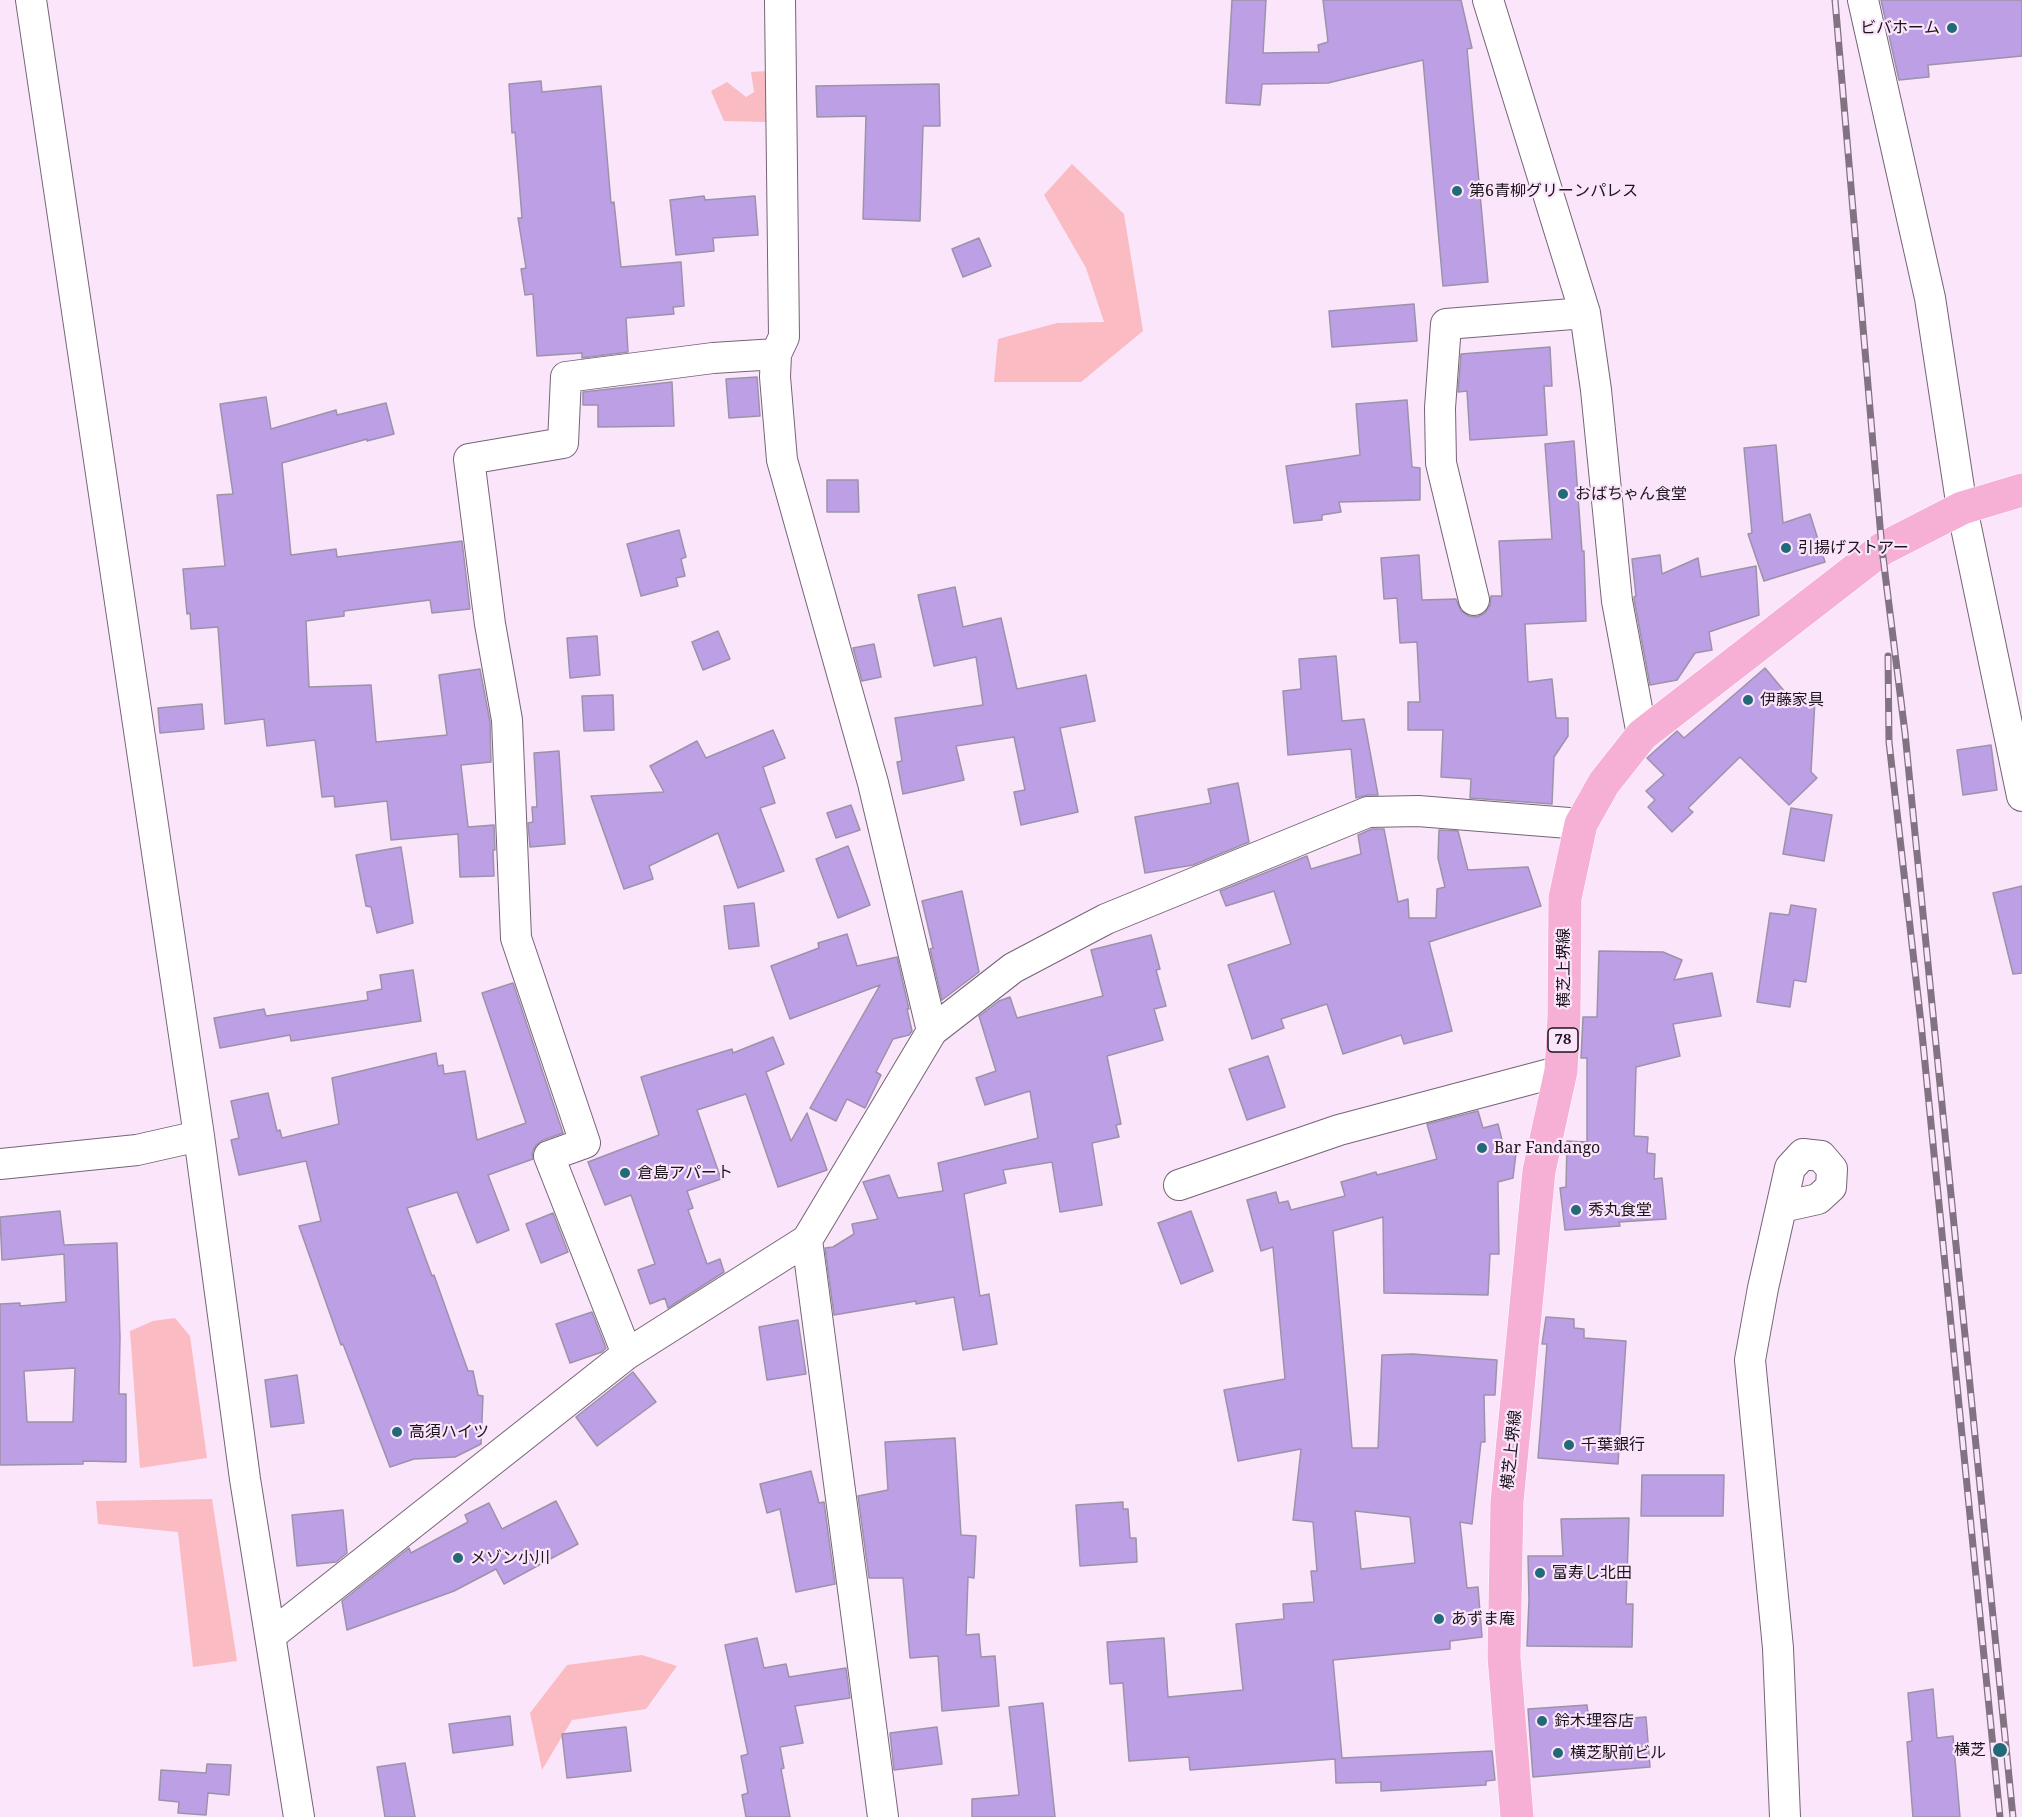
<!DOCTYPE html>
<html>
<head>
<meta charset="utf-8">
<style>
  body { margin:0 }
  canvas { display:block; background:#fae5fa }
</style>
</head>
<body>
<canvas width="2022" height="1817"></canvas>
<script>
const c = document.querySelector('canvas').getContext('2d');
c.lineJoin = 'round';
function paint(path, color) { c.fillStyle = color; c.fill(path, 'evenodd'); }
function trace(path, color, width, dash) { c.strokeStyle = color; c.lineWidth = width; c.lineCap = dash ? 'butt' : 'round'; c.setLineDash(dash || []); c.stroke(path); }
function drawText(font, color, halo, rows, align = 'center') {
  c.font = font + ' "Noto Serif","Noto Sans JP",serif'; c.lineWidth = 4.5; c.setLineDash([]); c.textBaseline = 'middle'; c.strokeStyle = halo; c.fillStyle = color; for (const [text, x, y, turn = 0] of rows) {
    c.save(); c.translate(x, y); c.rotate((+turn || 0) * Math.PI / 180); c.textAlign = isNaN(turn) ? turn : align; if (halo) c.strokeText(text, 0, 0); c.fillText(text, 0, 0); c.restore();
  }
}
paint(new Path2D(`
  M767,71L769,122L724,121L711,91L727,82L746,97L754,92L751,72Z
  M1072,164L1124,214L1143,331L1081,382H994L998,339L1057,323L1104,322L1086,268L1044,195Z
  M175,1318L190,1336L207,1458L140,1468L130,1331L153,1321Z
  M212,1499L237,1661L193,1667L178,1532L98,1524L96,1501Z
  M642,1655L677,1666L646,1709L572,1720L542,1770L530,1713L567,1665Z`), '#fbbbc3');
const building = new Path2D(`
  M1232,0H1266L1263,53L1319,52L1318,45L1328,42L1323,0H1461L1472,48L1467,49L1488,282L1443,286L1423,60L1328,83L1262,84L1260,105L1226,103Z
  M1881,0H2022V56L1928,65L1929,77L1899,80Z
  M541,81L542,92L601,86L611,203L614,202L621,267L681,262L684,306L673,307L674,314L626,318L628,352L582,358V353L537,356L533,294L525,295L521,269L526,268L518,218H522L515,132L512,133L509,84Z
  M939,84L940,126H923L920,221L863,219L866,116L817,117L816,86Z
  M704,196L705,200L755,196L758,235L713,238L714,251L676,255L670,200Z
  M979,238L991,266L963,277L952,249Z
  M1414,304L1417,341L1332,347L1329,311Z
  M1550,347L1552,386H1544L1547,435L1470,440L1467,391L1458,392L1461,354Z
  M757,377L760,416L729,418L726,379Z
  M672,382L674,426L598,427V405H583V392Z
  M266,397L271,429L336,410L337,415L386,403L394,434L367,441V439L282,463L291,555L336,549L337,557L462,541L470,609L432,613L430,600L344,611V616L306,621L309,687L371,685L376,742L447,735L439,675L480,669L490,722L491,762L461,765L468,827L494,825L495,850H493L494,876L460,877L458,834L391,840L387,801L335,807L334,796L322,797L315,740L267,746L264,719L225,724L218,627L191,629L190,613L187,614L183,569L225,566L217,495L233,494L220,404Z
  M1407,400L1412,467L1420,468V500L1339,502L1341,512L1322,515V520L1294,523L1286,466L1360,455L1356,404Z
  M1574,441L1582,551H1584L1586,621L1525,624L1528,682L1552,679L1556,718H1568V736L1554,757L1552,804L1470,798L1471,779L1441,777L1443,730H1408V702H1420L1417,642L1400,643L1397,598L1384,599L1381,558L1419,555L1422,600L1456,599L1461,611L1469,616L1477,617L1485,613L1490,605L1491,596H1502L1499,541L1552,539L1545,444Z
  M1776,445L1783,523L1810,514L1825,562L1764,581L1748,534L1752,533L1744,448Z
  M827,480H858L859,512H827Z
  M679,530L686,557L681,559L685,576L676,578L678,586L641,596L627,544Z
  M1660,555L1662,574L1698,558L1701,577L1756,566L1759,615L1709,632L1712,650L1695,653L1677,680L1650,685L1634,599V597L1636,596L1632,559Z
  M955,587L963,627L1001,618L1017,689L1086,675L1095,721L1060,728L1078,812L1021,825L1014,792L1025,790L1014,737L956,746L964,780L903,794L897,762L902,761L895,718L983,705L976,657L934,666L918,595Z
  M718,631L730,659L703,670L692,642Z
  M597,636L600,675L570,678L567,638Z
  M874,644L881,677L862,681L853,648Z
  M1336,656L1342,721L1364,719L1378,795H1367L1356,798L1351,749L1288,755L1283,691L1301,689L1299,659Z
  M1765,668L1790,698L1815,700L1811,772L1817,778L1789,805L1740,757L1688,808L1693,812L1672,832L1648,807L1655,800L1646,791L1664,775L1647,758L1677,731L1684,738Z
  M613,695L614,730L584,731L582,696Z
  M202,704L204,729L160,733L158,708Z
  M773,730L785,758L763,767L775,803L760,808L784,871L738,888L718,833L649,866L653,879L624,889L591,796L664,792L650,766L697,741L706,758Z
  M1991,745L1997,790L1963,795L1957,750Z
  M559,751L565,844L530,847L528,823L533,822L532,807H537L534,753Z
  M1238,783L1249,842L1193,865L1145,873L1135,817L1211,803L1208,789Z
  M851,805L860,830L836,838L827,813Z
  M1791,808L1832,815L1824,861L1783,854Z
  M1372,829H1384L1398,902L1408,899L1409,918H1436L1437,889L1445,887L1438,858L1439,830L1458,831L1468,870L1528,867L1541,906L1429,942L1452,1031L1404,1044L1401,1035L1343,1054L1327,1004L1281,1019L1284,1028L1252,1039L1228,965L1291,944L1274,891L1226,906L1220,891L1307,856L1311,869L1361,854L1358,835Z
  M848,846L870,905L838,918L816,859Z
  M401,847L413,923L377,933L371,907L366,906L356,855Z
  M2022,886V973L2013,974L1993,893Z
  M962,891L979,972L942,1000L930,949L933,948L922,901Z
  M754,903L759,946L729,949L724,906Z
  M1791,905L1816,909L1806,982L1794,980L1790,1007L1757,1002L1770,913L1789,915Z
  M847,934L857,966L897,957L909,1009H907L912,1031L909,1035L893,1039L876,1072L881,1075L865,1108L847,1099L836,1121L810,1108L880,985L790,1019L771,966L819,948L818,943Z
  M1151,935L1160,969L1156,970L1166,1006L1154,1009L1163,1040L1107,1056L1121,1124L1116,1125L1119,1137L1092,1143L1102,1205L1060,1212L1052,1162L1003,1170L1006,1183L964,1194L980,1296L989,1294L997,1344L963,1350L954,1297L916,1304V1301L834,1315L825,1248L833,1247L854,1234L852,1224L878,1219L863,1182L889,1175L898,1198L943,1191L938,1163L1038,1138L1030,1091L985,1105L976,1078L996,1071L979,1016L999,1001L1010,997L1017,1018L1103,996L1091,950Z
  M1599,951L1663,952L1682,960L1674,980L1712,973L1721,1016L1673,1024L1680,1056L1636,1067L1634,1136L1648,1137L1647,1153L1655,1154L1654,1179L1662,1178L1666,1219L1619,1222L1620,1226L1565,1230L1560,1188L1566,1187L1567,1141L1587,1142V1058H1581L1583,1017H1597Z
  M413,970L421,1021L291,1041L290,1035L220,1048L214,1018L264,1009L266,1016L368,1000L367,992L382,989L380,975Z
  M513,983L563,1133L543,1140L536,1145L532,1153L533,1159L488,1175L509,1230L477,1243L457,1192L407,1208L432,1276L434,1275L468,1371H473L478,1395L483,1396L481,1444L455,1457L414,1459L390,1467L343,1344L341,1345L299,1226L321,1221L306,1161L239,1175L231,1140L239,1138L231,1101L268,1093L277,1131L280,1130L282,1138L339,1124L332,1078L436,1053L438,1066L443,1065L444,1074L465,1071L477,1140L526,1123L482,993Z
  M773,1037L784,1064L766,1072L791,1141L807,1113L827,1170L778,1187L746,1094L697,1110L721,1179L687,1191L693,1208L688,1210L707,1264L720,1259L724,1272L668,1308L665,1298L650,1304L638,1270L655,1264L631,1195L605,1205L588,1162L659,1135L641,1077L732,1049L733,1053Z
  M1268,1056L1285,1107L1247,1120L1229,1069Z
  M1478,1111L1483,1128L1498,1124L1504,1148L1517,1145L1513,1178L1498,1182L1499,1254H1490L1488,1295L1384,1293L1383,1217L1333,1231L1352,1448H1378L1382,1355L1413,1354L1497,1360L1495,1395H1484L1485,1442H1481L1472,1524L1460,1522L1467,1588L1478,1587L1482,1637L1450,1641V1649L1333,1660L1342,1758L1492,1751L1495,1780L1486,1781V1785L1381,1791V1782L1336,1783L1335,1759L1190,1770L1189,1757L1129,1761L1123,1683L1110,1684L1107,1642L1164,1638L1168,1697L1243,1690L1236,1624L1284,1619L1283,1604L1314,1602L1311,1571H1317L1313,1522L1293,1520L1301,1449L1238,1461L1224,1390L1285,1379L1273,1247L1261,1251L1247,1200L1276,1192L1279,1203L1288,1201L1291,1210L1345,1196L1341,1182L1376,1172L1377,1175L1437,1159L1427,1124ZM1355,1511L1410,1517L1415,1563L1361,1569Z
  M60,1211L64,1245L117,1243L120,1337L119,1394H126V1462L83,1461V1464L0,1465V1304L20,1303V1306L66,1302L64,1254L2,1260L0,1217ZM75,1368L73,1422H27L24,1371Z
  M1191,1211L1213,1271L1181,1284L1158,1223Z
  M553,1213L568,1252L541,1263L526,1224Z
  M592,1312L606,1348L602,1352L570,1363L556,1324Z
  M1546,1317L1574,1319V1328L1584,1329V1338L1626,1341L1618,1464L1538,1458L1547,1344H1542Z
  M798,1320L806,1374L767,1380L759,1327Z
  M633,1372L656,1402L597,1446L576,1417Z
  M297,1375L304,1423L271,1427L265,1380Z
  M955,1438L961,1535L976,1536L974,1578L968,1577L966,1635L979,1634L981,1657L995,1656L999,1706L942,1711L938,1656L910,1658L903,1578H869L858,1496L888,1490L885,1442Z
  M811,1471L819,1503L824,1502L835,1584L796,1592L780,1509L767,1513L760,1484Z
  M1642,1475H1724L1723,1516H1641Z
  M556,1501L578,1544L504,1584L496,1569L454,1591L347,1630L342,1601L409,1548L411,1553L468,1522L465,1515L489,1503L502,1529Z
  M1123,1502V1509H1128L1130,1538H1136L1137,1562L1080,1566L1076,1505Z
  M343,1510L347,1553L336,1562L297,1566L292,1515Z
  M1629,1518L1626,1604H1633L1632,1647L1527,1646L1529,1600L1528,1556H1563L1561,1519Z
  M757,1638L764,1668L786,1664L789,1677L846,1668L850,1698L795,1706L803,1743L780,1747L784,1768L781,1769L790,1817H746L742,1795L748,1793L741,1756L748,1754L725,1645Z
  M1933,1689L1937,1738L1953,1736L1960,1817H1913L1907,1742L1912,1741L1908,1693Z
  M1043,1703L1055,1817H972V1799L1019,1795L1009,1707Z
  M1587,1705L1589,1721L1646,1717L1650,1767L1533,1777L1528,1709Z
  M510,1716L513,1745L453,1753L449,1724Z
  M626,1727L631,1771L567,1778L562,1734Z
  M937,1727L942,1764L894,1770L890,1733Z
  M405,1763L415,1817H385L377,1767Z
  M207,1764L231,1765L229,1795L208,1793L206,1815L178,1813L179,1802L159,1800L161,1770L206,1773Z`);
paint(building, '#bc9fe5');
trace(building, '#9c93aa', 1.5);
const minor = new Path2D(`
  M31,0L199,1136L245,1479L299,1817
  M780,0L784,337L776,354L775,377L782,460L873,783L932,1031
  M1488,0L1585,313L1596,390L1617,601L1642,735
  M1863,0L1930,298L1962,508L2022,796
  M1474,600L1441,463L1440,408L1446,324L1585,313
  M0,1164L137,1150L199,1136
  M1179,1185L1339,1130L1561,1071
  M1782,1207L1818,1199L1831,1187L1832,1169L1821,1156L1803,1154L1790,1168L1763,1288L1750,1360L1778,1648L1785,1817
  M807,1240L883,1817
  M627,1354L549,1156L585,1143L516,938L507,720L490,624L469,459L563,443L566,377L713,358L776,354
  M270,1636L627,1354L807,1240L932,1031L1013,968L1106,919L1368,812L1418,811L1581,824`);
const major = new Path2D(`
  M1517,1817L1504,1657L1507,1502L1539,1171L1561,1071L1564,1017L1565,898L1581,824L1604,783L1642,735L1882,549L1962,508L2022,490`);
trace(minor, '#766476', 32);
trace(major, '#fff', 34);
trace(minor, '#fff', 30);
trace(major, '#f6b0d6', 33);
const rail = new Path2D(`
  M1835,0L1882,549L1905,733L2013,1817
  M1888,656L1889,742L1921,1023L2000,1817`);
trace(rail, '#817381', 7);
trace(rail, '#fae5fa', 4.5, [14]);
for (const [x, y, r, color] of [
  [1952,28,6,"#226a77"],
  [1457,191,6,"#226a77"],
  [1563,494,6,"#226a77"],
  [1786,548,6,"#226a77"],
  [1748,700,6,"#226a77"],
  [1482,1148,6,"#226a77"],
  [625,1173,6,"#226a77"],
  [1576,1210,6,"#226a77"],
  [397,1432,6,"#226a77"],
  [1569,1445,6,"#226a77"],
  [458,1558,6,"#226a77"],
  [1540,1573,6,"#226a77"],
  [1439,1619,6,"#226a77"],
  [1542,1721,6,"#226a77"],
  [2000,1750,8,"#226a77"],
  [1558,1753,6,"#226a77"]
]) { const dot = new Path2D(); dot.arc(x, y, r, 0, 2 * Math.PI); c.fillStyle = color; c.fill(dot); trace(dot, '#fae5fa', 2); }
for (const [x, y, w] of [
  [1563,1040,30]
]) { const box = new Path2D(); box.roundRect(x - w / 2, y - 12, w, 24, 4.5); c.fillStyle = '#fae5fa'; c.fill(box); trace(box, '#1b141c', 1.5); }
drawText('bold 15px', '#1b141c', null, [
  ["78",1563,1040]
]);
drawText('16px', '#1b141c', '#fae5fa', [
  ["ビバホーム",1940,28,"right"],
  ["第6青柳グリーンパレス",1469,191],
  ["おばちゃん食堂",1575,494],
  ["引揚げストアー",1798,548],
  ["伊藤家具",1760,700],
  ["Bar Fandango",1494,1148],
  ["倉島アパート",637,1173],
  ["秀丸食堂",1588,1210],
  ["高須ハイツ",409,1432],
  ["千葉銀行",1581,1445],
  ["メゾン小川",470,1558],
  ["富寿し北田",1552,1573],
  ["あずま庵",1451,1619],
  ["鈴木理容店",1554,1721],
  ["横芝",1986,1750,"right"],
  ["横芝駅前ビル",1570,1753]
], 'left');
drawText('16px', '#1b141c', '#fae5fa', [
  ["横芝上堺線",1564,968,-90],
  ["横芝上堺線",1512,1450,-84]
]);
</script>
</body>
</html>
